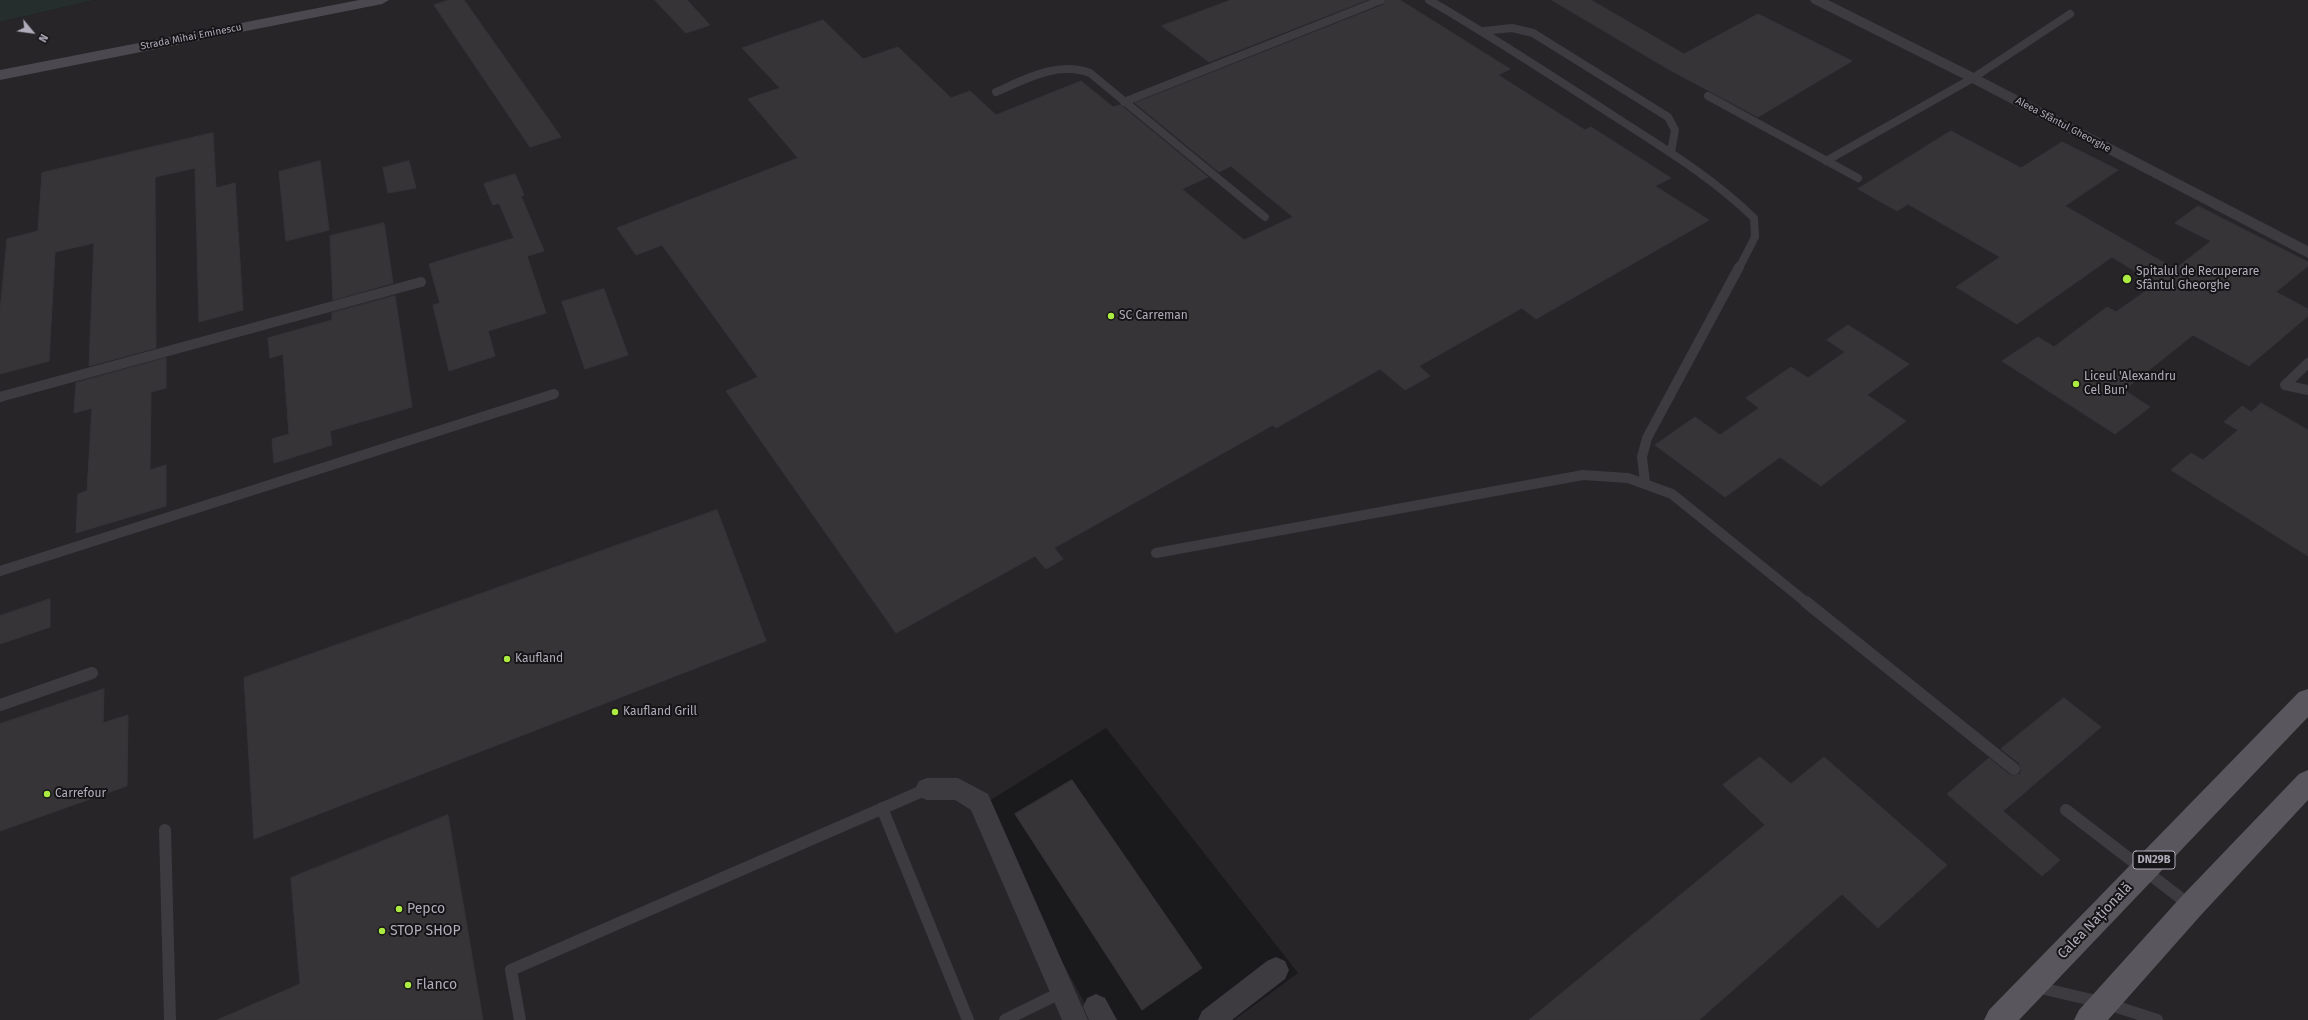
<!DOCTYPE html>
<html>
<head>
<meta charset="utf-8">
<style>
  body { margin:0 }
  #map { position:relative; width:2308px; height:1020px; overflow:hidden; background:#1a191b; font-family:"Fira Sans",sans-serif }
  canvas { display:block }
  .north { position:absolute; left:12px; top:12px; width:40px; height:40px; -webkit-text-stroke:3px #151416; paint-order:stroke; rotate:119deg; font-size:11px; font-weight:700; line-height:16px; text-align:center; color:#b1acba }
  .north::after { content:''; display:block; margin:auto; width:14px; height:18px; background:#b1acba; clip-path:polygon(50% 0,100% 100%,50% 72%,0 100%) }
</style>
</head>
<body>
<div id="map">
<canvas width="2308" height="1020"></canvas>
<div class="north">N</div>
</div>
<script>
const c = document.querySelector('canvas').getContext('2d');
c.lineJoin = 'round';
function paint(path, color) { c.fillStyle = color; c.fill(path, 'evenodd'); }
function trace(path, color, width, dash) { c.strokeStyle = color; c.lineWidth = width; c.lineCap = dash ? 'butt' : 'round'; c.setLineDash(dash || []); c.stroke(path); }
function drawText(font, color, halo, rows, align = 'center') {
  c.font = font + ' "Fira Sans",sans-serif'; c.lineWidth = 4; c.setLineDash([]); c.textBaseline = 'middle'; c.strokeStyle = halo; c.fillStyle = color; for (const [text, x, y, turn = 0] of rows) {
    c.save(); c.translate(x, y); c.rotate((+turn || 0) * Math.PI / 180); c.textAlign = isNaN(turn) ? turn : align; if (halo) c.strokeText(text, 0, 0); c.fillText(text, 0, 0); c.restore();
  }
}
paint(new Path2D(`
  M95,0H2308V1020H1234L1298,973L1106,728L978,808L1094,1020H0V22Z`), '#272528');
paint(new Path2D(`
  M0,0H95L0,22Z`), '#252e2c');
const building = new Path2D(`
  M449,0H464L561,137L530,147L434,5Z
  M655,0H687L710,25L686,33Z
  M1231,0H1367L1209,62L1162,26Z
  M1386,0H1400L1510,69L1498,75L1585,130L1591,127L1671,178L1655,186L1709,220L1536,319L1522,308L1419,366L1430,376L1405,390L1380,369L1276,428L1273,425L1054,548L1063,559L1046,569L1035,556L896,633L726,391L758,377L662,245L636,255L617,228L798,158L748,99L780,88L742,48L823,20L863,59L898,47L951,98L970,91L996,115L1081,81L1113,107L1120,105L1123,107L1208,177L1182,189L1244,240L1293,217L1231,166L1219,172L1135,103L1383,5Z
  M1552,0H1591L1684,54L1758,14L1852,61L1758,117L1668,69Z
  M1951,131L2021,168L2062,142L2118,170L2065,206L2175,269L2211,241L2175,223L2198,206L2308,262V266L2276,292L2308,309V316L2249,366L2193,335L2124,390L2150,407L2115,434L2002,361L2038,337L2054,347L2107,307L2116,312L2156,284L2112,257L2017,324L1956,287L2000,257L1908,204L1897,211L1858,189Z
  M213,133L216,188L235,183L243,310L199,322L195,168L155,177L156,348L89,366L94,243L55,252L49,361L0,374V310L7,239L38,231L42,173Z
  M320,161L329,230L286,241L279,172Z
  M409,161L416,188L388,193L383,168Z
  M515,174L524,195L521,196L544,251L527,256L546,313L488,331L495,356L449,371L433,305L440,303L429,264L514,238L499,203L493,205L484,184Z
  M384,223L393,283L333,300L330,236Z
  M604,289L628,355L585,369L562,302Z
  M395,296L412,407L330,431L332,445L274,463L272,439L289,434L283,354L270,358L268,338L332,320V313Z
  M1848,325L1909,364L1867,395L1906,421L1821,486L1780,457L1725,497L1655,445L1695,417L1720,435L1759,408L1746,398L1791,367L1808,378L1845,352L1827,340Z
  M166,358V388L151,392L150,470L166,465V506L76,533L78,494L87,491L92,408L74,413L76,383Z
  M2261,403L2308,430V556L2171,470L2191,453L2203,460L2238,430L2224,422L2242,406L2251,412Z
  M717,510L766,641L254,839L244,678Z
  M50,599V627L0,644V616Z
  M104,689L103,723L128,715L127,786L0,831V724Z
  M2064,698L2101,727L2003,811L2060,860L2042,876L1947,794L1989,758L2010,775L2013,776L2020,774L2021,770L2019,763L2001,749Z
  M1760,757L1791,784L1824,757L1947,865L1878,928L1842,894L1699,1020H1529L1765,825L1723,785Z
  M1072,780L1202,968L1142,1010L1015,814Z
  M448,815L483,1020H217L300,984L291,878Z`);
paint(building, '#363437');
trace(building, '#353337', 1);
trace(new Path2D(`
  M1429,0C1493,37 1555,78 1617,118C1665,149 1713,178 1754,218L1755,237L1739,268
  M1484,31L1512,28L1533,33L1668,117L1675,130L1671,152
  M996,92C1026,79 1057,61 1090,73L1265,217
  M1708,96L1858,178
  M1124,102L1381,0
  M1826,161L1973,78L2070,14`), '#3d3a40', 8);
trace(new Path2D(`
  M2308,363L2285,385L2308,390
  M0,397L421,282
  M1645,482L1642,457L1647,438L1739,267
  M1156,553L1583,475L1628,478L1672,494L1807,603
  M0,571L554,394`), '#3d3a40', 10);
trace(new Path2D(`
  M1806,602L2014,769
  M0,705L92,673
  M882,808L968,1020
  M2066,810L2191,906
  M165,830L170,1020
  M2036,987L2105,1003L2157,1020
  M520,1020L511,970L927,789
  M1005,1020L1062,992`), '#3d3a40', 12);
paint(new Path2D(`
  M1810,0H1828L1978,75L2308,246V258L1968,81L1812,3Z
  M927,778H958L988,794L1088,1020H1062L971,810L955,800H927L919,797L915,789L919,781Z
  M1276,957L1285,961L1289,970L1285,979L1232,1020H1198L1202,1011L1267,961Z
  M1096,994L1105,998L1117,1020H1089L1083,1007L1087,998Z`), '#3d3a40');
paint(new Path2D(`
  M359,0H389L382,4L0,80V70Z`), '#4b484f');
paint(new Path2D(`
  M2308,689V717L2019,1020H1984L1989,1010L2299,692Z
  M2308,770V800L2201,915L2108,1020H2074L2079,1010L2181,897L2299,774Z`), '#5a565e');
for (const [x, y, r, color] of [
  [2127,279,5,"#aceb41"],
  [1111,316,4,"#aceb41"],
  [2076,384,4,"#aceb41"],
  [507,659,4,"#aceb41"],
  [615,712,4,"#aceb41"],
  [47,794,4,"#aceb41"],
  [399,909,4,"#aceb41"],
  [382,931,4,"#aceb41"],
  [408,985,4,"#aceb41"]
]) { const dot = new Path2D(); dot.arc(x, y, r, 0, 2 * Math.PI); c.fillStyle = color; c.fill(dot); trace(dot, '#151416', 1.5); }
drawText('10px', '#b1acba', '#151416', [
  ["Strada Mihai Eminescu",191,37,-11],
  ["Aleea Sfântul Gheorghe",2063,125,28]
]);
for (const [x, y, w] of [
  [2154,860,42]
]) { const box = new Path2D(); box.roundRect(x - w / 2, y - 9, w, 18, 3); c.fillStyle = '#151416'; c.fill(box); trace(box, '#b1acba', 1); }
drawText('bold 11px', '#b1acba', null, [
  ["DN29B",2154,860]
]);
drawText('12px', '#b1acba', '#151416', [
  ["Spitalul de Recuperare",2136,272],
  ["Sfântul Gheorghe",2136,286],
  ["SC Carreman",1119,316],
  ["Liceul 'Alexandru",2084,377],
  ["Cel Bun'",2084,391],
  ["Kaufland",515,659],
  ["Kaufland Grill",623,712],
  ["Carrefour",55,794]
], 'left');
drawText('14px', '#b1acba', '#151416', [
  ["Pepco",407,909],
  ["STOP SHOP",390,931],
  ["Flanco",416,985]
], 'left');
drawText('14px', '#b1acba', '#151416', [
  ["Calea Națională",2095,921,-46]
]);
</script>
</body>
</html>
